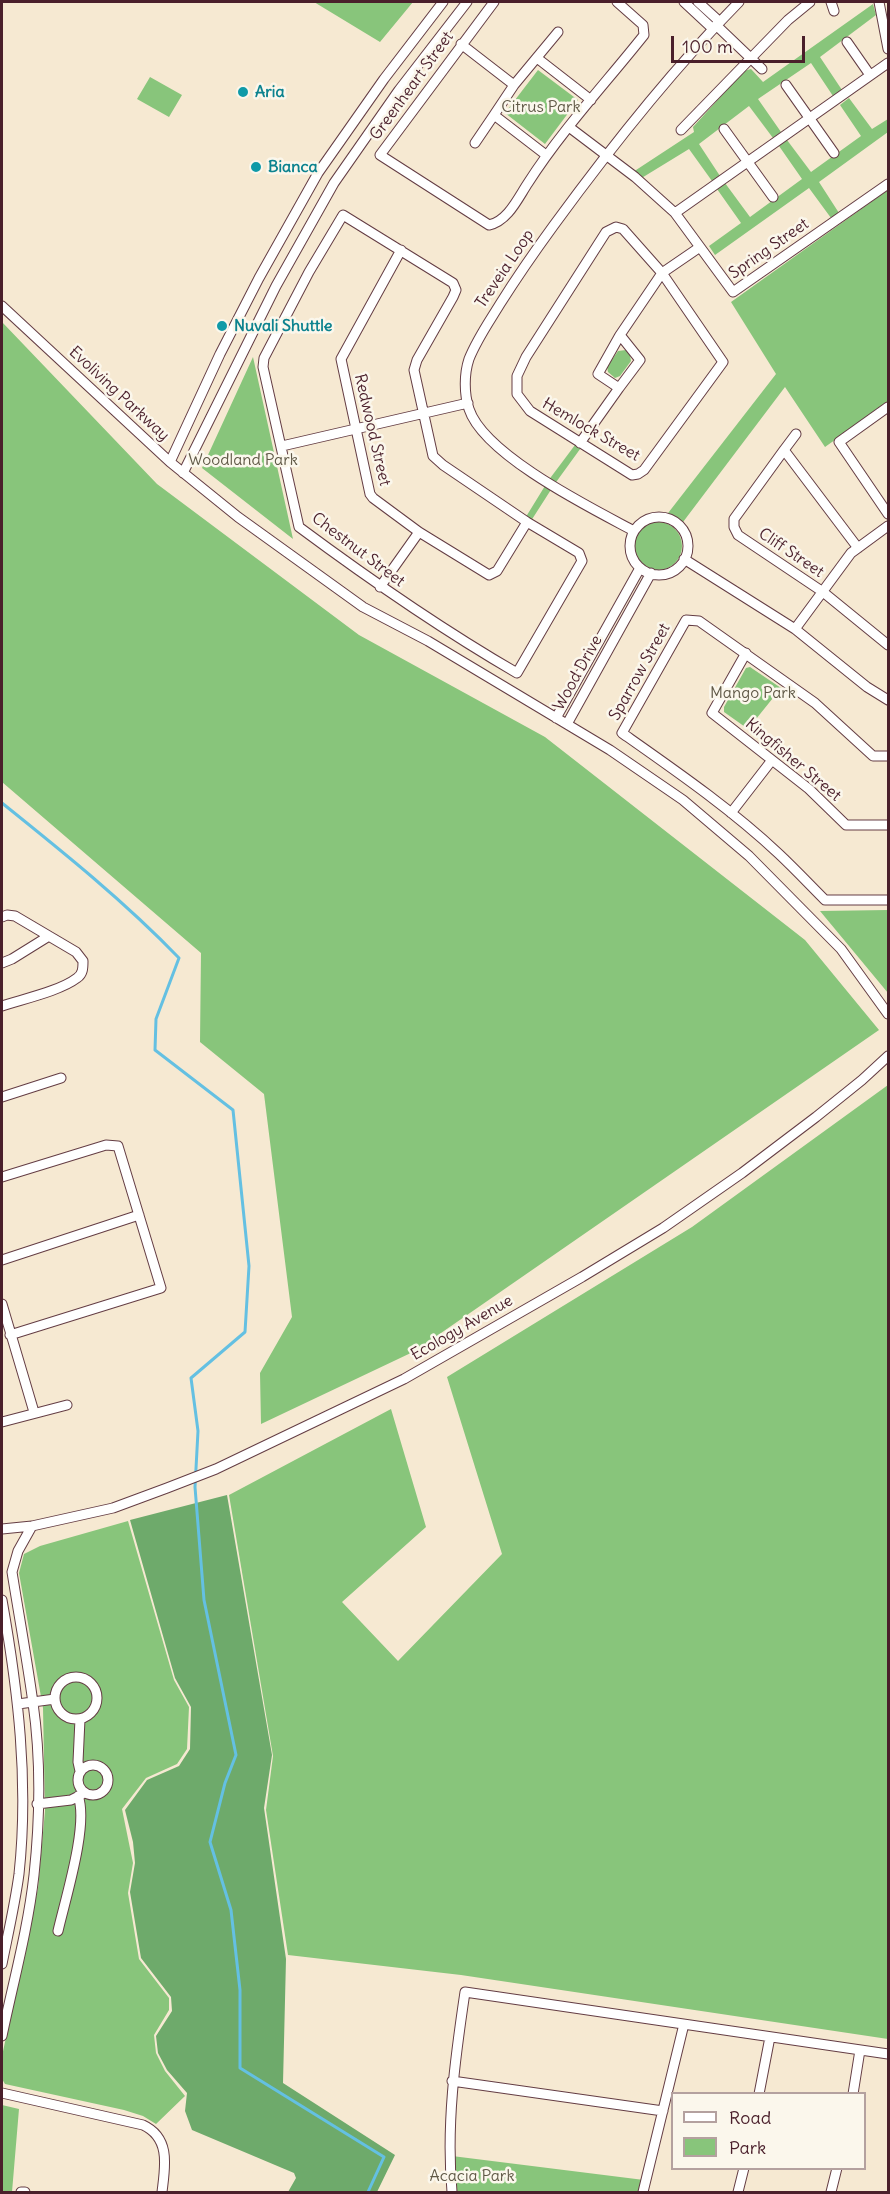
<!DOCTYPE html>
<html>
<head>
<meta charset="utf-8">
<style>
  body { margin:0 }
  #map { position:relative; width:890px; height:2194px; overflow:hidden; background:#f6e9d2; font-family:Delius,sans-serif }
  canvas { display:block }
  .frame { position:absolute; inset:0; border:3px solid #4a1f2b; pointer-events:none }
  .legend { position:absolute; left:671px; top:2092px; width:195px; height:78px; box-sizing:border-box; background:#fbf7ec; border:2px solid #b4a19f; margin:0; padding:8px 10px; list-style:none; font-size:18px; color:#4a1f2b }
  .legend li { display:flex; align-items:center; gap:12px; height:30px }
  .legend b { width:30px; border:2px solid #b4a19f }
  .scale { position:absolute; left:671px; top:36px; width:134px; height:27px; box-sizing:border-box; border:3px solid #4a1f2b; border-top:0; padding-left:8px; font-size:18px; line-height:21px; white-space:nowrap; color:#4a1f2b; -webkit-text-stroke:4px #fbf7ec; paint-order:stroke }
</style>
</head>
<body>
<div id="map">
<canvas width="890" height="2194"></canvas>
<div class="frame"></div>
<ul class="legend">
<li><b style="height:8px;background:#fff"></b>Road</li>
<li><b style="height:16px;background:#88c57b"></b>Park</li>
</ul>
<div class="scale">100 m</div>
</div>
<script>
const c = document.querySelector('canvas').getContext('2d');
c.lineJoin = 'round';
function paint(path, color) { c.fillStyle = color; c.fill(path, 'evenodd'); }
function trace(path, color, width, dash) { c.strokeStyle = color; c.lineWidth = width; c.lineCap = dash ? 'butt' : 'round'; c.setLineDash(dash || []); c.stroke(path); }
function drawText(font, color, halo, rows, align = 'center') {
  c.font = font + ' Delius,sans-serif'; c.lineWidth = 5; c.setLineDash([]); c.textBaseline = 'middle'; c.strokeStyle = halo; c.fillStyle = color; for (const [text, x, y, turn = 0] of rows) {
    c.save(); c.translate(x, y); c.rotate((+turn || 0) * Math.PI / 180); c.textAlign = isNaN(turn) ? turn : align; if (halo) c.strokeText(text, 0, 0); c.fillText(text, 0, 0); c.restore();
  }
}
paint(new Path2D(`
  M314,2H413L380,42Z
  M873,4L876,15L820,57L842,90L833,96L811,63L758,99L781,132L773,138L749,106L699,144L720,176L712,181L689,149L640,179L633,172L694,132L693,127L744,71L751,69L763,82Z
  M538,70L578,100L545,144L505,113Z
  M150,77L182,95L169,117L137,99Z
  M849,98L872,129L888,119V132L819,182L839,213L831,218L809,188L715,255L709,246L741,223L717,189L725,183L750,217L802,179L779,146L787,140L811,172L861,136L840,105Z
  M888,190V402L825,447L785,387L680,526L665,517L776,374L731,302Z
  M2,322L157,484L359,635L545,737L805,940L879,1030L415,1351L261,1424L260,1373L292,1317L264,1094L200,1042L201,953L2,782Z
  M626,350L630,355L631,361L620,376L615,378L608,372L607,367L618,351Z
  M253,357L293,539L202,468Z
  M578,441L583,445L554,485L529,524L524,520L548,481Z
  M634 546a24 24 0 1 1 48 0a24 24 0 1 1-48 0Z
  M750,667L781,688L748,729L724,712V707L746,668Z
  M888,910V993L820,911Z
  M888,1085V2039L461,1975L288,1955L266,1810L273,1756L229,1495L391,1409L426,1527L342,1602L398,1661L502,1554L447,1377L692,1227Z
  M128,1521L174,1680L189,1707L187,1749L177,1764L146,1778L122,1809L133,1863L128,1893L139,1959L169,1998V2010L154,2035L156,2053L165,2071L185,2096L156,2124L143,2116L124,2110L5,2084L2,2079V2056L38,1888L45,1811L43,1708L19,1573L24,1554L40,1546Z
  M2,2105L19,2109L12,2192H2Z
  M452,2156L644,2180L641,2192H456Z`), '#88c57b');
paint(new Path2D(`
  M227,1495L272,1755L264,1808L286,1959L283,2083L395,2155L377,2192H288L296,2178L294,2173L192,2130L185,2111L187,2093L167,2070L158,2053L156,2036L172,2011L171,1997L141,1958L130,1892L135,1863L133,1842L125,1810L147,1780L179,1766L190,1749L191,1707L175,1678L130,1520Z`), '#6eaa6b');
trace(new Path2D(`
  M2,803C63,852 124,901 179,958L156,1019L155,1050L233,1110L249,1266L245,1332L191,1378L198,1431L195,1487L204,1600L236,1755L225,1783L210,1842L231,1910L240,1990V2068L384,2157L368,2192`), '#64c0e2', 3);
const street = new Path2D(`
  M494,2L380,155L489,225C508,221 518,198 528,183C562,130 605,84 644,35L643,25L617,2
  M684,2L713,29
  M698,2L720,22
  M831,2L834,11
  M879,2L888,49
  M716,25L762,69
  M847,42L870,75
  M461,44L514,85
  M537,58L591,100
  M786,85L834,153
  M569,127L635,177L675,213L733,292L888,184
  M724,129L773,197
  M681,130L788,20L810,2
  M475,143L494,115
  M546,155L494,115L514,85L558,32
  M675,213L888,63
  M343,215L453,283L456,290L453,297L417,360L414,370L433,456L443,465L527,522L579,553L582,561L517,673C441,629 369,579 299,527L263,367L264,358L309,272Z
  M616,227L623,229L662,273L723,362L644,470L638,474L632,475L530,411L517,394V376L526,357L606,232Z
  M401,250L341,359L370,494L373,498L419,532L489,575L497,571L527,522
  M2,306L170,462L238,517L363,607L428,641L610,750L683,800L749,856L841,949L888,1014
  M619,388L640,360L620,335
  M888,407L839,442L888,514
  M580,443L619,388L598,374L620,335L662,273L700,247
  M282,446L468,403
  M784,450L796,434
  M170,462L220,354L259,278L318,173L384,79L443,2
  M183,473L276,286L334,183L399,90L467,2
  M630 546a29 29 0 1 1 58 0a29 29 0 1 1-58 0Z
  M634,531C591,508 484,455 469,409C464,394 464,374 469,359C477,339 489,322 500,304C517,277 535,251 554,225C611,147 671,71 739,2
  M858,548L784,450L734,519V527L738,535L823,592L888,645
  M684,559L795,629L867,687L888,700
  M380,587L419,532
  M795,629L851,553L888,526
  M746,653L712,713L809,789L846,825H888
  M556,718L640,568
  M567,724L651,573
  M888,756H873L815,703L699,621L686,620L622,733C676,771 731,809 779,854C795,869 810,885 825,900H888
  M731,813L772,760
  M2,917L7,915L15,916L76,952L83,961C83,968 83,974 77,978C60,991 23,999 2,1006
  M2,963L12,959L49,936
  M2,1097L61,1078
  M2,1177L106,1145L118,1146L161,1288L10,1335
  M2,1260L139,1215
  M2,1304L34,1412
  M2,1422L67,1405
  M2,1529L32,1526L113,1508L167,1488L216,1469L404,1379L582,1277L663,1228L742,1173L816,1117L862,1080L888,1056
  M2,1600C18,1690 29,1782 19,1874C15,1904 8,1934 2,1964
  M55 1698a21 21 0 1 1 42 0a21 21 0 1 1-42 0Z
  M18,1704L55,1699
  M78 1780a15 15 0 1 1 30 0a15 15 0 1 1-30 0Z
  M80,1771L78,1762L80,1719
  M37,1804L71,1800L81,1795
  M58,1931C65,1900 89,1824 78,1796
  M2,2036C13,1983 28,1929 34,1875C40,1819 41,1759 33,1703C27,1659 19,1616 12,1572L18,1551L32,1526
  M452,2081L663,2111
  M2,2093L143,2125C171,2138 165,2167 162,2192
  M759,2094L770,2037
  M853,2094L860,2050
  M21,2192H25
  M452,2192C446,2125 455,2059 465,1992L888,2054
  M643,2192L684,2024
  M738,2192L744,2168
  M831,2192L837,2168`);
trace(street, '#643d44', 11);
trace(street, '#fff', 9);
for (const [x, y, r, color] of [
  [243,92,6,"#0f9aa8"],
  [256,167,6,"#0f9aa8"],
  [222,326,6,"#0f9aa8"]
]) { const dot = new Path2D(); dot.arc(x, y, r, 0, 2 * Math.PI); c.fillStyle = color; c.fill(dot); trace(dot, '#fbf7ec', 2); }
drawText('16px', '#4a1f2b', '#fbf7ec', [
  ["Greenheart Street",412,86,-54],
  ["Spring Street",769,249,-35],
  ["Treveia Loop",505,269,-56],
  ["Evoliving Parkway",119,394,43],
  ["Redwood Street",372,430,77],
  ["Hemlock Street",591,430,30],
  ["Chestnut Street",358,550,37],
  ["Cliff Street",791,553,34],
  ["Sparrow Street",640,672,-61],
  ["Wood Drive",578,673,-61],
  ["Kingfisher Street",793,760,40],
  ["Ecology Avenue",462,1328,-30]
]);
drawText('bold 16px', '#0d838f', '#fbf7ec', [
  ["Aria",255,92],
  ["Bianca",268,167],
  ["Nuvali Shuttle",234,326]
], 'left');
drawText('16px', '#605947', '#fbf7ec', [
  ["Citrus Park",541,107],
  ["Woodland Park",243,460],
  ["Mango Park",753,693],
  ["Acacia Park",472,2176]
]);
</script>
</body>
</html>
